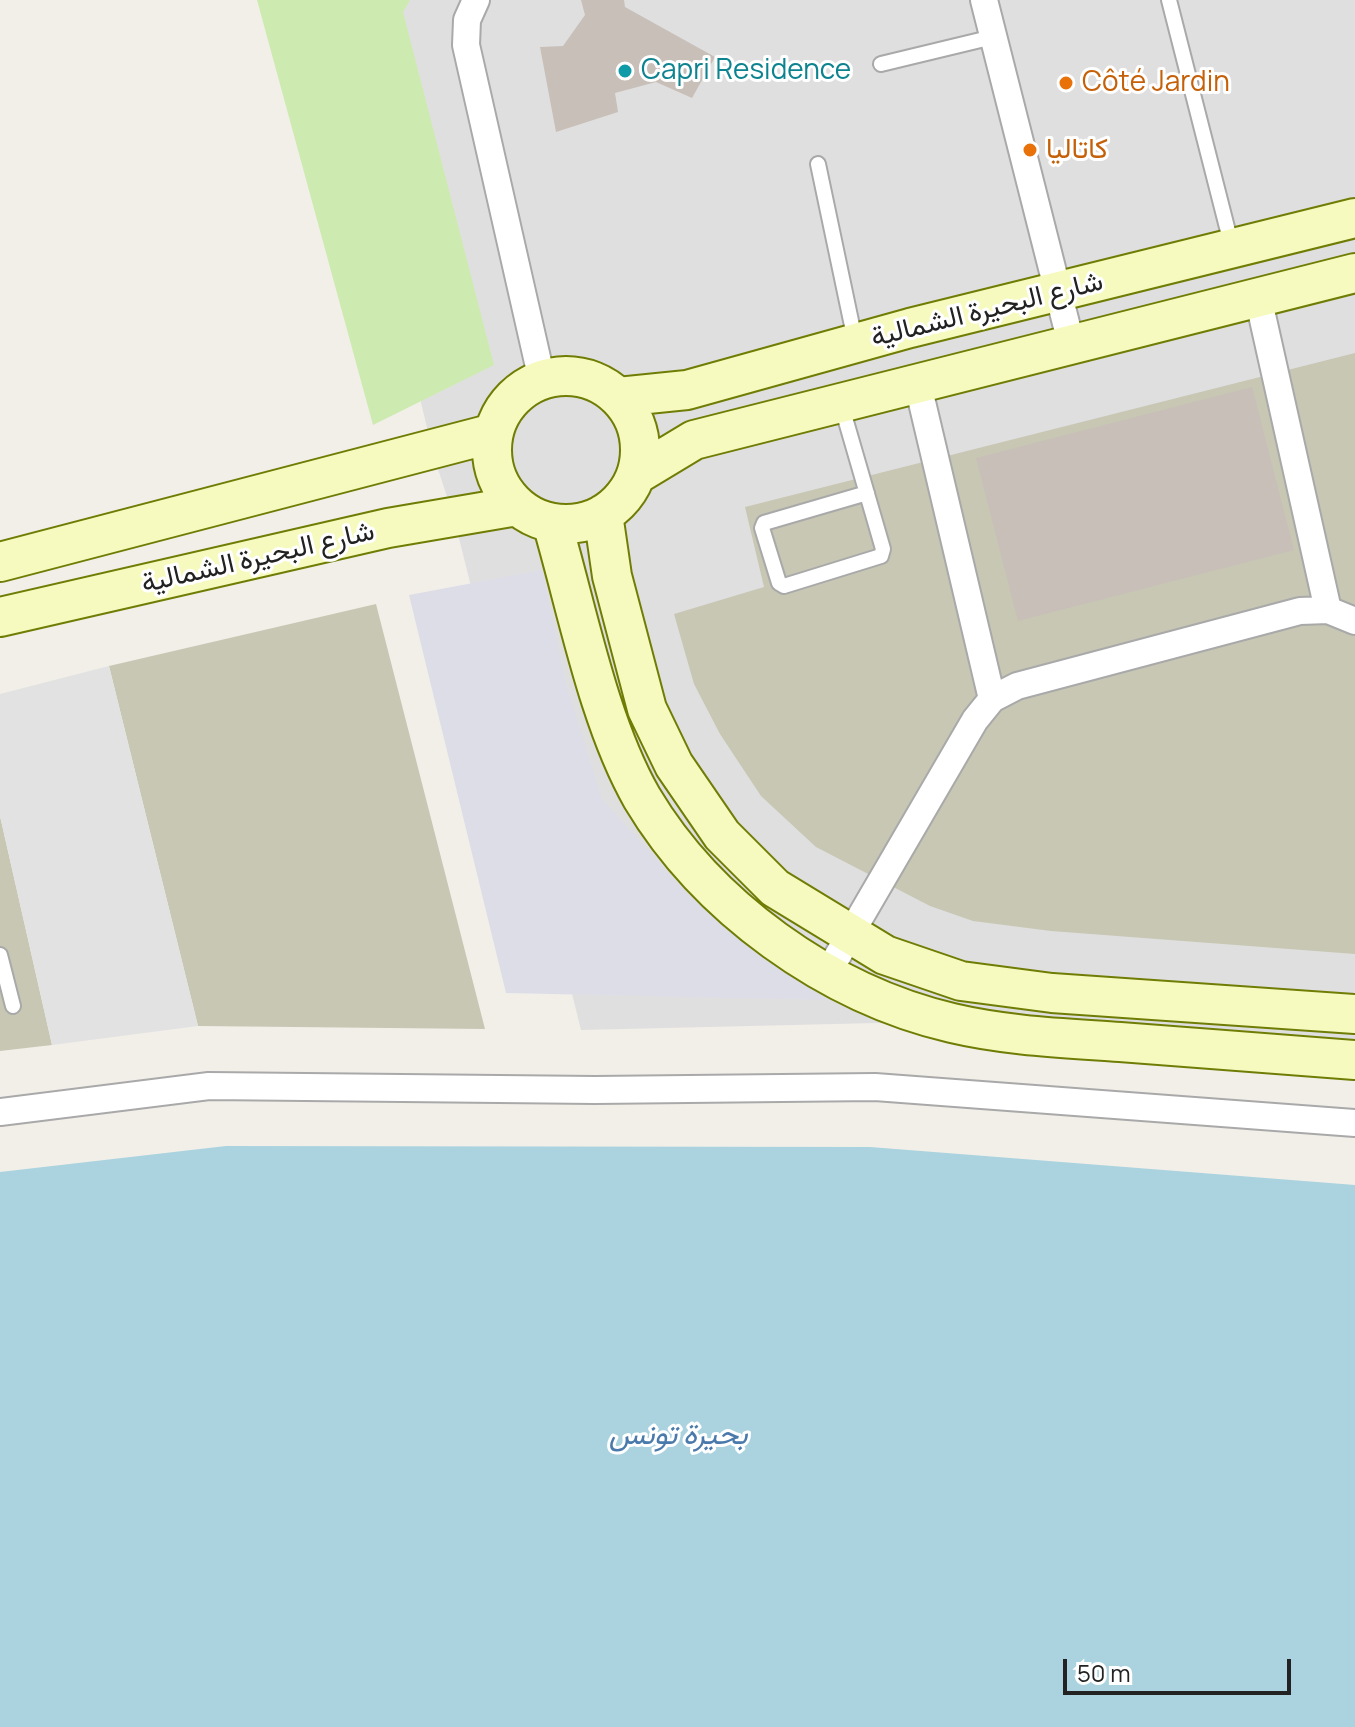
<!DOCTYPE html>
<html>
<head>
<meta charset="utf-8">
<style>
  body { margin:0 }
  #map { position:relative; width:1355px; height:1727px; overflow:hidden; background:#f2efe9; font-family:Manrope,sans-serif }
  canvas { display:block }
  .scale { position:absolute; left:1063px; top:1659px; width:228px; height:36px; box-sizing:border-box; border:4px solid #222; border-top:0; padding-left:10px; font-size:24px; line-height:28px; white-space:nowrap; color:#222; -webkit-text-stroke:6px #fff; paint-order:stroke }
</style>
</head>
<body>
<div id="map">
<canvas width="1355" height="1727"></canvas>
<div class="scale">50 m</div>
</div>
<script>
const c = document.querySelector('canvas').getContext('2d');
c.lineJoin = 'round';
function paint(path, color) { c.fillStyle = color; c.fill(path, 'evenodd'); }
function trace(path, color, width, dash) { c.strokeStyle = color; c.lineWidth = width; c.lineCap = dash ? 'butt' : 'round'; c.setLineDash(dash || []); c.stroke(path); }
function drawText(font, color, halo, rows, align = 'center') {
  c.font = font + ' Manrope,Vazirmatn,sans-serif'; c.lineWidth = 6; c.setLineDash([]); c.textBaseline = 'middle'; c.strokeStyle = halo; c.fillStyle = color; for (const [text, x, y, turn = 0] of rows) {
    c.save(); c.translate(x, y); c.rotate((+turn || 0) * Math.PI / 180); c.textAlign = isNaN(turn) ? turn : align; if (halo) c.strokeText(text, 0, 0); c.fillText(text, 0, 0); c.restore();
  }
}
paint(new Path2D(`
  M325,0H1355V1056L877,1023L581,1030L454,518L434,457Z`), '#e0dfdf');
paint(new Path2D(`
  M1355,353V954L1051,931L973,921L930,906L816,847L761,796L720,734L694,684L674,614L764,587L745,507Z
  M376,604L485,1029L198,1026L109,666Z
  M0,816L52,1045L0,1051Z`), '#c7c7b4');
paint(new Path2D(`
  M257,0H410L403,12L494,365L373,425Z`), '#cdebb0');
paint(new Path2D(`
  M109,666L198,1026L52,1045L0,816V694Z`), '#e2e2e2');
paint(new Path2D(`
  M542,570L567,688L602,799L690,897L827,1000L506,993L409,595Z`), '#dddde8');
paint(new Path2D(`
  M226,1146L870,1147L1355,1185V1727H0V1172Z`), '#aad3df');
paint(new Path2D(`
  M581,0H624L625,7L715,57L692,98L656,82L615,93L618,112L556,132L540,47L563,46L585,15Z
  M1252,387L1294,550L1018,621L976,458Z`), '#c7bfb8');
const lane = new Path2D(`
  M1169,0L1232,247
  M881,64L993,37
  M818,164L855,340
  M841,404L883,549L881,556L784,586L779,583L762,528L764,523L867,493
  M0,955L13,1006`);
const street = new Path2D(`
  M476,0L467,20L466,45L542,380
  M984,0L1071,343
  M1258,297L1328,610
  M917,381L992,699
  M827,974L975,720L992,699L1017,686L1300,611L1328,610L1355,621
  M0,1112L209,1086L595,1090L875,1087L1355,1123`);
const secondary = new Path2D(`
  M492 450a74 74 0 1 1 148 0a74 74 0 1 1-148 0Z
  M618,397L687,390L910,328L1355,218
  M636,475L694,440L1355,273
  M603,514L612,576L647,709L674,765L722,835L775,888L885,955L961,981L1052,993L1355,1014
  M552,523C577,608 598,721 642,798C707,907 828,994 952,1023C1007,1036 1064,1038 1120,1042C1198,1048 1277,1054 1355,1060
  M0,562L494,433
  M0,617L388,528L517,506`);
trace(lane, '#a9a9a9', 18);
trace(street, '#a9a9a9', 30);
trace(secondary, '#707d05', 42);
trace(lane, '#fff', 14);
trace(street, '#fff', 26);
trace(secondary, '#f7fabf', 38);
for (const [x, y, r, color] of [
  [625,71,8,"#0f9aa8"],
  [1066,83,8,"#e8710a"],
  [1030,150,8,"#e8710a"]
]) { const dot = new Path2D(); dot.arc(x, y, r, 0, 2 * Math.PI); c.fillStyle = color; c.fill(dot); trace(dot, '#fff', 3); }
drawText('28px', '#0d838f', '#fff', [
  ["Capri Residence",641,71]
], 'left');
drawText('28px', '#c56008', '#fff', [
  ["Côté Jardin",1082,83],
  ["كاتاليا",1046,150]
], 'left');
drawText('28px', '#222', '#fff', [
  ["شارع البحيرة الشمالية",987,310,-14],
  ["شارع البحيرة الشمالية",258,558,-13]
]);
drawText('italic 30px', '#4a7aab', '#fff', [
  ["بحيرة تونس",678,1436]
]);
</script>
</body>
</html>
